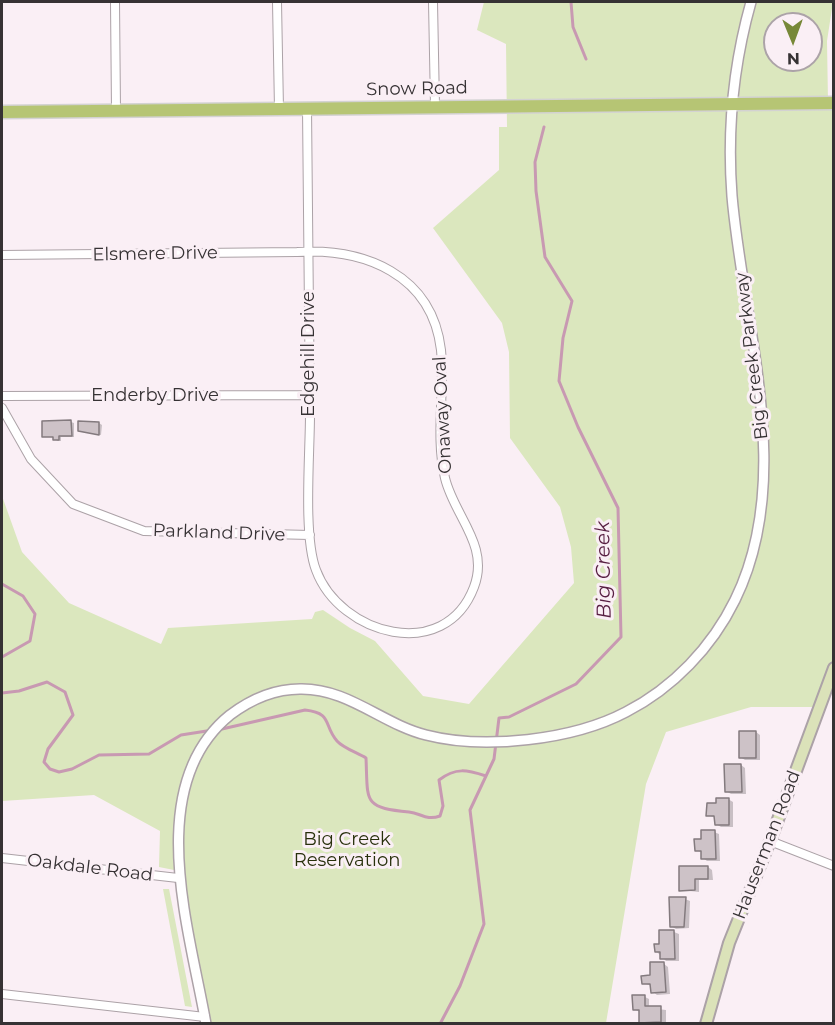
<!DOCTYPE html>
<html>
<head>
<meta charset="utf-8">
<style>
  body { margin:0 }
  #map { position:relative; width:835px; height:1025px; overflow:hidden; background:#faeff5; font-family:Montserrat,sans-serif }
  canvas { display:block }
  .frame { position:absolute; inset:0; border:3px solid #363234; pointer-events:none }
  .north { position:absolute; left:763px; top:12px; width:60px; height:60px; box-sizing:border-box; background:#faeff5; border:2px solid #aca3a8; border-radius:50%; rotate:179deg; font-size:16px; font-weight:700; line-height:24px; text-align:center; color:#363234 }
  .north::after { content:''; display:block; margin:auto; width:21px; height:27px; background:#778838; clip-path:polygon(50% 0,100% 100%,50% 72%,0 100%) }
</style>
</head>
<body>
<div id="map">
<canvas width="835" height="1025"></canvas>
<div class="frame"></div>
<div class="north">N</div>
</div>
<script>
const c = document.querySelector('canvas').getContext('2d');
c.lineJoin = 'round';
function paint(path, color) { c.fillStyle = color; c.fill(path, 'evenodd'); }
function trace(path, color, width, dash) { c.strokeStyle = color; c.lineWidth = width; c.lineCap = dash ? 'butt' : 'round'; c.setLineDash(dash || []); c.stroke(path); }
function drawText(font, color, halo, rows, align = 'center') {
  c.font = font + ' Montserrat,sans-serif'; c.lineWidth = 6; c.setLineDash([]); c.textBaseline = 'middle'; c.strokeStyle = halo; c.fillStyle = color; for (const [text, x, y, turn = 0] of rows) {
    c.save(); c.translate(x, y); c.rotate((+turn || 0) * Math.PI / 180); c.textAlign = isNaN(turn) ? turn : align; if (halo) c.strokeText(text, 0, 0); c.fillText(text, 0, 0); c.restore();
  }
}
paint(new Path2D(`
  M484,2H833L827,41L828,102H834L833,670L819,707H751L666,732L646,784L606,1023H204L174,870L159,867L160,831L94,795L2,801V496L22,552L69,603L161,644L168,628L312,619L315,612L323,610L350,628L375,641L423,696L469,704L574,583L571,547L560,507L510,438L509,352L502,323L433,228L499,170V127H507L506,44L477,30ZM775,24H811V60H775Z
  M163,889H169L192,1007L185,1006Z`), '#dbe7be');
paint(new Path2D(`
  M71,422L74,423V437H61V441H57L55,437L43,436Z
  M99,423L102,425L101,435L83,432Z
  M756,732L760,735V760H745L740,757Z
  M741,765L745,768L746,794H731L726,791Z
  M728,799L733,802V827H721L716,824V818L708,815L717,804Z
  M714,832L719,834L720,861H707L703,858V853L696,850L703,840Z
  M708,867L712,870L713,880H699V892L680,890Z
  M685,899L690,901L689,928L676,929L671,926Z
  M674,932L679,934V961H666L656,951Z
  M664,964L668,967L670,994L657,995L653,992L652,986L643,983Z
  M645,997L649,999V1008L666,1010V1024L640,1022V1012L634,1009Z`), '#0003');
trace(new Path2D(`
  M571,2L573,27L586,59
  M2,584L23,596L35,614L30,641L2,657
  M2,693L19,691L47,682L65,692L73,715L48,749L44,762L50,769L59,772L72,769L99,755L149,754L181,735L213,730
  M222,729L305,710C333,713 323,725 337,741C343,748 358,753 366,758C368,801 362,808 409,812C421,813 426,821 440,816L443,806L439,780C456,767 467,770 486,776
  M440,1024L460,986L484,924L470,810L494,759L499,718L509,717L576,684L621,637L618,508L578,427L559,381L563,338L572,301L545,257L536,191L535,162L544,127`), '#c899b2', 3);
const building = new Path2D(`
  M71,420L72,436H59V440H53V437H42V421Z
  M78,421L99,422V435L78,431Z
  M739,731H756V758H739Z
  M724,764H741L742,792H725Z
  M716,798H729V825H715L714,816H706L707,803H716Z
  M701,830H715L716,859H701V851H695L694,839H701Z
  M679,866H708V879H695V890L679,891Z
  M669,897H686L684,927H670Z
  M659,930H674L675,959H660V952H655L654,944H659Z
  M650,962H664L666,992L651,993L650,984H642L641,976L650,975Z
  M632,995H645V1006H661V1022L639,1023V1010H633Z`);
paint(building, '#cdc2c7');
trace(building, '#837a7e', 1.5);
const minor = new Path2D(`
  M115,2L116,110
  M277,2L279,109
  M433,2L435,106
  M2,255L297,252C364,248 432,274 441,350C445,392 435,436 445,478C454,516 490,545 474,587C445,664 340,635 316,570C303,536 310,454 310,415C309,312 308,210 307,108
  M2,396L309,395
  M2,408L31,459L73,504L144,531L310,535
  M770,841L834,866
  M2,858L178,878
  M2,994L205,1017`);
const tertiary = new Path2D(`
  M206,1024C190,931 142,786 230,715C250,700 274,689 300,689C348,688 382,724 426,735C484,750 573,740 626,712C673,688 712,647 735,600C796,476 743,326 732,196C727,130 733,66 751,2`);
const secondary = new Path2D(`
  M706,1024L729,943L770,841L834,668`);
const primary = new Path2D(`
  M2,112L834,103`);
trace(minor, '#aca2a7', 10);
trace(tertiary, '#aca2a7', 12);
trace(secondary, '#aca2a7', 14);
trace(primary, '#d3d2d2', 15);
trace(minor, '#fff', 8);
trace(tertiary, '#fff', 9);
trace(secondary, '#dbe2b9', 10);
trace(primary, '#b6c574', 12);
drawText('18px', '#363234', '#faeff5', [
  ["Snow Road",417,89,-1],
  ["Elsmere Drive",155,254,-1],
  ["Edgehill Drive",309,354,-90],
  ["Big Creek Parkway",752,356,-97],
  ["Enderby Drive",155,396],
  ["Onaway Oval",443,415,-93],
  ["Parkland Drive",219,533,2],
  ["Hauserman Road",767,845,-69],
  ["Oakdale Road",90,868,7]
]);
drawText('18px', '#28300c', '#faeff5', [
  ["Big Creek",347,840],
  ["Reservation",347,861]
]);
drawText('italic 20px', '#581f42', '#faeff5', [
  ["Big Creek",604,570,-91]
]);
</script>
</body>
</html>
